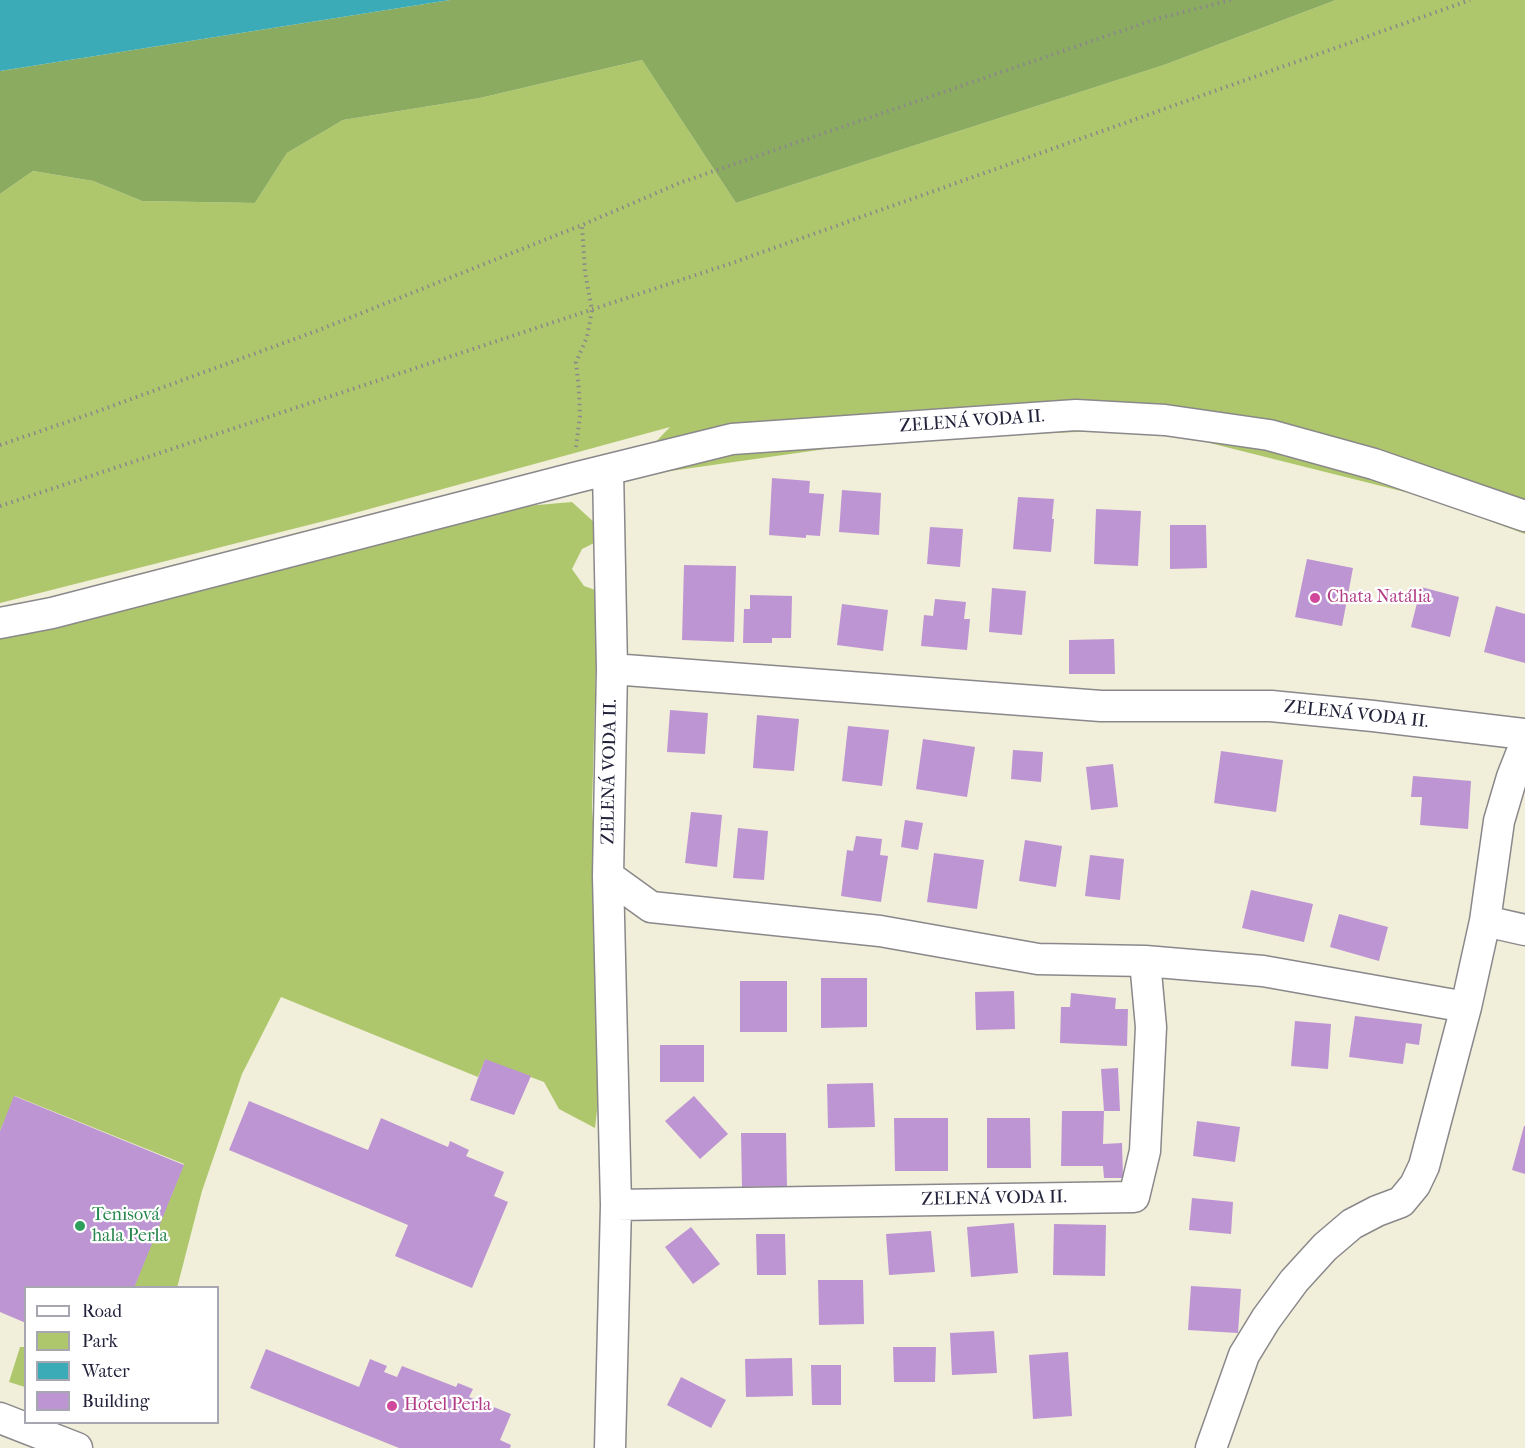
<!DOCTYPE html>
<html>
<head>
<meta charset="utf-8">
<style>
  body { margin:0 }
  #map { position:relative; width:1525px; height:1448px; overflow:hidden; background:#f1eeda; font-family:"IM FELL French Canon",serif }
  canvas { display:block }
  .legend { position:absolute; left:24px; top:1286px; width:195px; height:138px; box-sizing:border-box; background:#fff; border:2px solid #a7a7b1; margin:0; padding:8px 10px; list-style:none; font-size:18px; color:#22223b }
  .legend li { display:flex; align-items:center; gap:12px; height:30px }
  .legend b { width:30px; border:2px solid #a7a7b1 }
</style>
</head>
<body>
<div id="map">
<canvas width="1525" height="1448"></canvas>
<ul class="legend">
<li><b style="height:8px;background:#fff"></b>Road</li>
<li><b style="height:16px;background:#afc76c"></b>Park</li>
<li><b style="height:16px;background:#3babb7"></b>Water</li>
<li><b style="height:16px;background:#bd95d2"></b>Building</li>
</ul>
</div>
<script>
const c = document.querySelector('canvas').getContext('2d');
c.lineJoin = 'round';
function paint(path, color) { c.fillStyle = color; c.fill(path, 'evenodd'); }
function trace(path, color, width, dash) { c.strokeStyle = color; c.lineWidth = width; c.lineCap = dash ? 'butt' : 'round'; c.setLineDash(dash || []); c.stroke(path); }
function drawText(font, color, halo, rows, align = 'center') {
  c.font = font + ' "IM FELL French Canon",serif'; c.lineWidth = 4.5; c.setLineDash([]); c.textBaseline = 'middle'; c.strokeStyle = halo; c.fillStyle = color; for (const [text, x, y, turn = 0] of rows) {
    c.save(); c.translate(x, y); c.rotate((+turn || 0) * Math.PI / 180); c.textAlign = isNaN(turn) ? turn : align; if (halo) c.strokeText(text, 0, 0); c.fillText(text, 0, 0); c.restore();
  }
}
paint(new Path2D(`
  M1336,0H1525V534L1425,497L1154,429L896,439L621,478L670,427L340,517L0,603V194L33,171L93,181L142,201L255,203L287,153L343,120L480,98L642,60L736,203L1164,65Z
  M572,502L596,524L594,543L582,549L572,569L584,586L598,591L592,808L601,929V1075L595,1128L559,1109L544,1082L485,1060L478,1077L281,997L242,1074L202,1191L177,1288L134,1287L184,1164L15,1096L0,1131V632L503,508Z
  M20,1347H25V1387L9,1382Z`), '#afc76c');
paint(new Path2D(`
  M450,0H1336L1164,65L736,203L642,60L480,98L343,120L287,153L255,203L142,201L93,181L33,171L0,194V71Z`), '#8bac60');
paint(new Path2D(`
  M0,0H450L0,71Z`), '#3babb7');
paint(new Path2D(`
  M772,478L810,481L809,493L824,494L820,536L806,535V538L769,535Z
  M842,490L881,493L879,535L839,532Z
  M1018,497L1054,499L1052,519H1054L1051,552L1013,549Z
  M1096,509L1141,511L1138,566L1094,564Z
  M1170,525H1206L1207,568L1170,569Z
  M930,527L963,529L960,567L927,564Z
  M1307,559L1353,568L1342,626L1295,617Z
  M684,565L736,566L734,642L682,640Z
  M1421,587L1459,597L1450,637L1411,627Z
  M992,588L1026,591L1022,635L989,632Z
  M750,595L792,596L791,638H772V643H743L744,609H750Z
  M935,599L966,602L964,619H970L967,650L921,646L924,615L933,616Z
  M842,604L888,610L883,651L837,645Z
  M1496,606L1525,614V663L1484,652Z
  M1114,639L1115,674H1069V640Z
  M670,710L708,713L705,754L667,752Z
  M757,715L799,719L794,771L753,768Z
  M848,726L889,730L882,786L842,781Z
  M923,739L975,747L967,797L916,789Z
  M1013,750L1043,752L1041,782L1011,779Z
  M1221,751L1283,760L1276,812L1214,803Z
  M1113,764L1118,807L1091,810L1086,767Z
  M1413,776L1471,781L1468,829L1420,825L1422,797H1411Z
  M691,812L722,815L717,867L685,863Z
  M905,820L923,823L918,850L901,847Z
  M738,828L768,831L764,880L733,878Z
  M856,836L882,839L880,855L888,856L881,902L841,896L847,850L853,851Z
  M1025,840L1062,846L1056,887L1019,881Z
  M934,853L984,860L977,909L927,902Z
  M1090,855L1124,859L1120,900L1085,896Z
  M1251,890L1313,904L1304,942L1242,928Z
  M1339,914L1388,927L1379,961L1330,947Z
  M821,978H867V1027L821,1028Z
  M740,981H787V1032H740Z
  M1014,991L1015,1029L976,1030L975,992Z
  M1071,993L1116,998L1115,1009H1128L1127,1046L1060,1043L1061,1007H1070Z
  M1355,1016L1422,1024L1419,1045L1406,1043L1403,1064L1349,1057Z
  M1295,1021L1331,1024L1328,1069L1291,1066Z
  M660,1045H704V1082H660Z
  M485,1059L531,1076L514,1115L470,1100Z
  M1118,1068L1120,1111H1104L1101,1069Z
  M873,1083L875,1127L828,1128L827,1084Z
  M14,1096L184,1165L134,1288H26V1323L0,1312V1131Z
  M694,1096L728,1134L700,1159L665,1121Z
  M249,1101L368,1150L381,1118L448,1147L450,1141L469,1150L466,1156L504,1172L494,1196L508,1202L472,1288L395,1256L408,1225L229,1150Z
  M1062,1111H1104L1103,1144L1122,1143L1123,1178H1104L1103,1166H1061Z
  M894,1118H948V1171H895Z
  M987,1118H1030L1031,1168H987Z
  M1197,1121L1240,1127L1235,1162L1193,1156Z
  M1524,1126H1525V1174L1512,1170Z
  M741,1133H786L787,1186L742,1187Z
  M1192,1198L1233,1202L1231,1234L1189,1230Z
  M1014,1223L1018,1273L971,1277L967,1227Z
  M1054,1224L1106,1225L1105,1276L1053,1275Z
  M691,1227L720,1264L693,1284L665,1247Z
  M931,1231L935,1272L889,1275L886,1234Z
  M756,1234H785L786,1275H757Z
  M818,1280H863L864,1324L819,1325Z
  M1191,1286L1241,1289L1238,1333L1188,1330Z
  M994,1331L997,1373L952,1375L950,1333Z
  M893,1347H936L935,1382H894Z
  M266,1349L359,1387L370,1359L387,1366L384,1372L397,1377L402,1366L456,1387L458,1383L473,1389L469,1397L511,1414L500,1440L511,1445L510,1448H399L250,1388Z
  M1068,1352L1072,1416L1033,1419L1029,1355Z
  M792,1358L793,1396L746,1397L745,1359Z
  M811,1365H841V1405H812Z
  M681,1377L726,1400L711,1428L667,1405Z`), '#bd95d2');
const minor = new Path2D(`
  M608,470L612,669L608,876L616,1205L610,1448
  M0,623L52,613L578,477L732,439L1076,415L1165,420L1269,435L1374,464L1525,516
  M612,669L1101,706H1271L1373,716L1525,734
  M608,876L651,907L880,931L1038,959L1145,961L1263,971L1466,1007
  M1485,921L1525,930
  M616,1205L1134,1197L1145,1151L1151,1027L1145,961
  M0,1418L77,1448
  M1211,1448L1244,1355L1266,1319L1294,1281L1325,1247L1352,1224L1377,1211L1401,1202L1415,1185L1424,1166L1466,1007L1485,921L1499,821L1512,777L1525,744`);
trace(minor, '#8a888a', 33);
trace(new Path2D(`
  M0,445L93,413L319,330L582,225L682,182L1156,19L1231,0
  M576,447L580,416L579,390L576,362L587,337L592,310L585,272L582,225
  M0,506L729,264L1470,0`), '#8a888a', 4, [1.5, 4.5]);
trace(minor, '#fff', 30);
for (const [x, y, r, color] of [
  [1315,598,6,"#d1479c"],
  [80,1226,6,"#2e9e5b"],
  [392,1406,6,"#d1479c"]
]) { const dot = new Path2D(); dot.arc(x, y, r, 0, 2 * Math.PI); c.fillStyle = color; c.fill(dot); trace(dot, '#fff', 2); }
drawText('18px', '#22223b', '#fff', [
  ["ZELENÁ VODA II.",972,422,-4],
  ["ZELENÁ VODA II.",1356,715,6],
  ["ZELENÁ VODA II.",610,772,-89],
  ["ZELENÁ VODA II.",994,1199,-1]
]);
drawText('18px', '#b23c85', '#fff', [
  ["Chata Natália",1327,598],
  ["Hotel Perla",404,1406]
], 'left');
drawText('18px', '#27864d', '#fff', [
  ["Tenisová",92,1216],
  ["hala Perla",92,1237]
], 'left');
</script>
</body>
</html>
